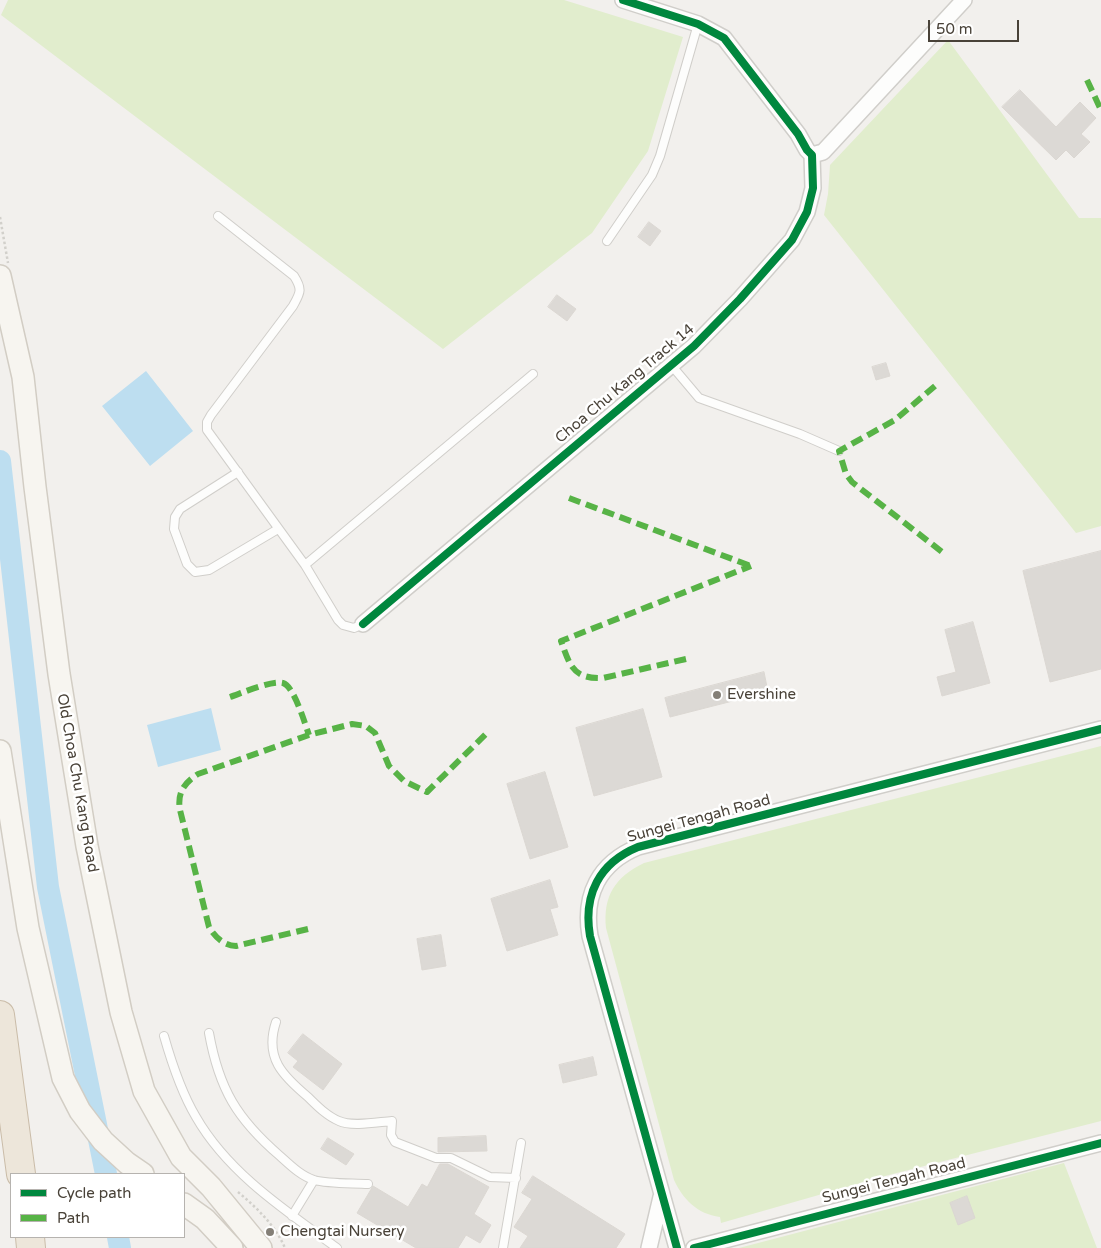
<!DOCTYPE html>
<html>
<head>
<meta charset="utf-8">
<style>
  body { margin:0 }
  #map { position:relative; width:1101px; height:1248px; overflow:hidden; background:#f2f0ed; font-family:"Varela Round",sans-serif }
  canvas { display:block }
  .legend { position:absolute; left:10px; top:1173px; width:175px; height:65px; box-sizing:border-box; background:#fff; border:1px solid #b6b3af; margin:0; padding:6px 9px; list-style:none; font-size:15px; color:#494238 }
  .legend li { display:flex; align-items:center; gap:10px; height:25px }
  .legend b { width:25px; border:1px solid #b6b3af }
  .scale { position:absolute; left:928px; top:20px; width:91px; height:22px; box-sizing:border-box; border:2px solid #494238; border-top:0; padding-left:6px; font-size:15px; line-height:18px; white-space:nowrap; color:#494238; -webkit-text-stroke:4px #fff; paint-order:stroke }
</style>
</head>
<body>
<div id="map">
<canvas width="1101" height="1248"></canvas>
<ul class="legend">
<li><b style="height:6px;background:#00873e"></b>Cycle path</li>
<li><b style="height:6px;background:#57b346"></b>Path</li>
</ul>
<div class="scale">50 m</div>
</div>
<script>
const c = document.querySelector('canvas').getContext('2d');
c.lineJoin = 'round';
function paint(path, color) { c.fillStyle = color; c.fill(path, 'evenodd'); }
function trace(path, color, width, dash) { c.strokeStyle = color; c.lineWidth = width; c.lineCap = dash ? 'butt' : 'round'; c.setLineDash(dash || []); c.stroke(path); }
function drawText(font, color, halo, rows, align = 'center') {
  c.font = font + ' "Varela Round",sans-serif'; c.lineWidth = 5; c.setLineDash([]); c.textBaseline = 'middle'; c.strokeStyle = halo; c.fillStyle = color; for (const [text, x, y, turn = 0] of rows) {
    c.save(); c.translate(x, y); c.rotate((+turn || 0) * Math.PI / 180); c.textAlign = isNaN(turn) ? turn : align; if (halo) c.strokeText(text, 0, 0); c.fillText(text, 0, 0); c.restore();
  }
}
paint(new Path2D(`
  M8,0H564L683,37L648,151L592,233L443,349L1,15Z
  M948,40L1079,218H1101V526L1076,533L824,215L828,194L830,165Z
  M1101,746V1121L885,1176L721,1223L720,1217C697,1214 683,1199 674,1180L606,928C603,896 615,877 644,863Z
  M1064,1163L1097,1248H739Z`), '#e1edcd');
paint(new Path2D(`
  M146,371L193,431L150,466L102,406Z
  M211,708L221,750L158,767L147,725Z`), '#bddef0');
trace(new Path2D(`
  M0,461L48,887L106,1174
  M118,1237L120,1248`), '#bddef0', 22);
const building = new Path2D(`
  M1020,90L1056,127L1080,102L1096,118L1081,134L1090,142L1074,158L1066,150L1056,160L1002,107Z
  M649,222L661,231L650,246L638,237Z
  M557,295L576,309L567,321L548,307Z
  M886,363L890,376L876,380L872,367Z
  M1101,551V669L1050,682L1023,571Z
  M973,622L990,683L942,696L937,677L956,672L945,630Z
  M764,672L768,692L670,717L665,698Z
  M643,709L662,777L594,796L576,728Z
  M545,772L568,847L530,859L507,784Z
  M550,880L558,907L550,909L558,935L507,951L491,899Z
  M441,935L446,966L422,970L417,939Z
  M303,1034L342,1064L323,1090L293,1067L298,1061L288,1053Z
  M593,1057L597,1075L563,1083L559,1065Z
  M486,1136L487,1151L438,1152V1138Z
  M328,1138L354,1154L346,1165L321,1149Z
  M440,1164H448L489,1187L474,1214L491,1225L480,1243L466,1235L458,1248H416L357,1213L373,1186L408,1207L422,1184L427,1187Z
  M533,1176L625,1234L616,1248H520L528,1236L514,1227L532,1199L522,1193Z
  M967,1196L975,1218L958,1225L950,1203Z`);
paint(building, '#dcd9d5');
trace(building, '#dbd7d2', 1);
const service = new Path2D(`
  M218,216L294,276C303,290 300,293 293,306L211,415L207,422V430L305,565L338,620L343,625L354,628L363,624
  M607,241L652,175L660,156L698,24
  M672,366L699,398L800,434L839,451
  M238,472L180,509L175,517L174,529L187,564L195,572L209,570L278,529
  M305,565L533,374
  M276,1022C264,1058 283,1076 308,1097C317,1106 327,1116 339,1121C352,1127 378,1122 392,1121L391,1135L395,1142L436,1158H451L490,1177L516,1178
  M209,1033C219,1089 237,1119 280,1156C290,1165 301,1176 314,1180C329,1184 352,1183 368,1184
  M164,1036C172,1064 181,1092 196,1117C228,1173 286,1211 337,1248
  M292,1216L314,1180
  M503,1248L521,1143`);
const minor = new Path2D(`
  M812,155L823,152L964,0
  M363,624L694,346L740,299L792,240L807,212L813,188L812,155L807,150L798,134L724,38L698,24L623,0
  M649,1248L661,1197
  M677,1248L590,936C583,895 599,863 638,847L1101,729
  M694,1248L1101,1143`);
const secondary = new Path2D(`
  M0,276L23,377L35,487L59,674L87,846L121,1012L144,1091L181,1157L211,1187L261,1248
  M0,751L28,928L63,1078L80,1111L103,1141L127,1163L143,1174
  M184,1204L205,1219L232,1248`);
const motorway = new Path2D(`
  M0,1015L21,1174
  M30,1237L31,1248`);
trace(service, '#d0ceca', 10);
trace(minor, '#d0ceca', 18);
trace(secondary, '#d2cdc4', 24);
trace(motorway, '#cabca8', 30);
trace(new Path2D(`
  M0,217L8,263
  M238,1192C257,1208 275,1225 285,1248`), '#d2d0cb', 2.5, [2.5, 2.5]);
trace(service, '#fdfdfc', 8);
trace(minor, '#fdfdfc', 15);
trace(secondary, '#f7f5f0', 21);
trace(motorway, '#ede6da', 28);
trace(new Path2D(`
  M1087,80L1101,110
  M935,386L895,420L839,451L846,474L852,482L946,555
  M569,498L751,566
  M686,659L603,678C573,679 570,666 561,641L751,566
  M230,697C242,693 272,680 283,683C294,686 305,724 309,735
  M308,929L236,946C223,945 215,937 209,927L180,810C177,793 184,783 198,774L309,735L352,724L366,726L375,733L389,766L404,781L427,792L488,732`), '#57b346', 6, [12, 6]);
trace(new Path2D(`
  M363,624L694,346L740,299L792,240L807,212L813,188L812,155L807,150L798,134L724,38L698,24L623,0
  M677,1248L590,936C583,895 599,863 638,847L1101,729
  M694,1248L1101,1143`), '#00873e', 8);
for (const [x, y, r, color] of [
  [717,695,5,"#847f77"],
  [270,1232,5,"#847f77"]
]) { const dot = new Path2D(); dot.arc(x, y, r, 0, 2 * Math.PI); c.fillStyle = color; c.fill(dot); trace(dot, '#fff', 2); }
drawText('15px', '#494238', '#fff', [
  ["Choa Chu Kang Track 14",625,384,-40],
  ["Old Choa Chu Kang Road",77,783,80],
  ["Sungei Tengah Road",699,819,-15],
  ["Sungei Tengah Road",894,1181,-14]
]);
drawText('15px', '#494238', '#fff', [
  ["Evershine",727,695],
  ["Chengtai Nursery",280,1232]
], 'left');
</script>
</body>
</html>
